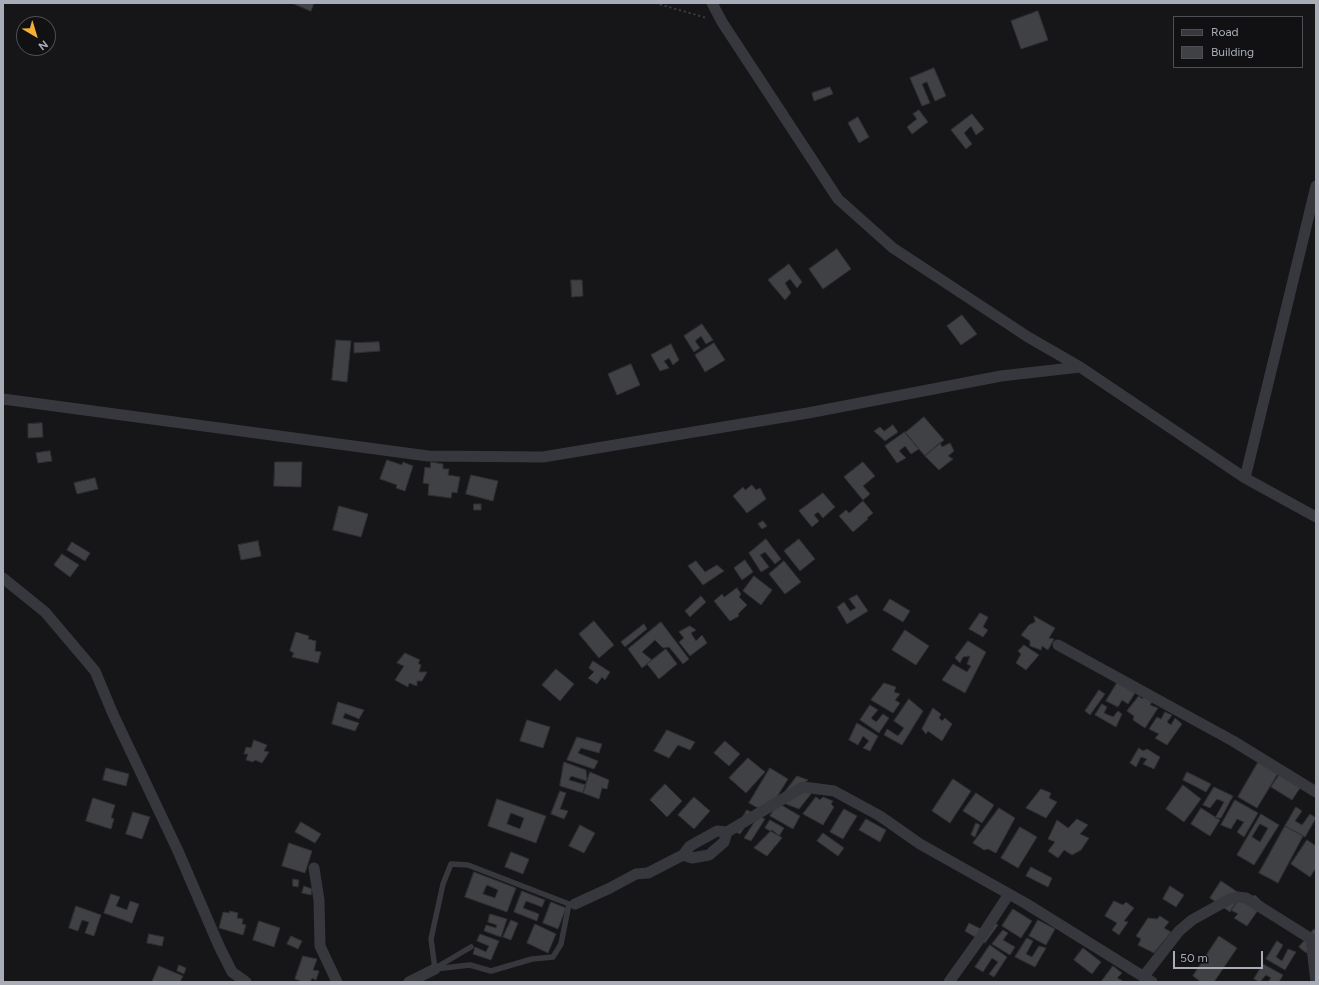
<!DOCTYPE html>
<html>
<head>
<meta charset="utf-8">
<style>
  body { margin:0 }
  #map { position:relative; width:1319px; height:985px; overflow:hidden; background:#161618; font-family:Figtree,sans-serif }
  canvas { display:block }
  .frame { position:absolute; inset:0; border:4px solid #a8adb8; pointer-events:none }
  .legend { position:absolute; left:1173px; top:16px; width:130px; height:52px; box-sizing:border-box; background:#111113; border:1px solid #4d4f55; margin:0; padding:5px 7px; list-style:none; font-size:12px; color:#a8adb8 }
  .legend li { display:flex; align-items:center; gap:8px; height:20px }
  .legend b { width:20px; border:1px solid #4d4f55 }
  .north { position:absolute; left:16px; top:16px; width:40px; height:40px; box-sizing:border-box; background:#111113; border:1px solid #4d4f55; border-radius:50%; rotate:142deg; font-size:11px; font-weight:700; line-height:16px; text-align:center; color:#a8adb8 }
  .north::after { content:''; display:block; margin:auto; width:14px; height:18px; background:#f2b134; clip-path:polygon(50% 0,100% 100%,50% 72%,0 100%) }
  .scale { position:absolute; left:1173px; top:951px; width:90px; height:18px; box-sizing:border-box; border:2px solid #a8adb8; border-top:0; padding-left:5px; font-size:12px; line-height:14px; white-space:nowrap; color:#a8adb8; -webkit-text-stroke:3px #111113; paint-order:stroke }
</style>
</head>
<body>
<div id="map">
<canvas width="1319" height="985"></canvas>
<div class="frame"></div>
<ul class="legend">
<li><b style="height:5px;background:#37383d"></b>Road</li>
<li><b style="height:11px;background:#404145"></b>Building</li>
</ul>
<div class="north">N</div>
<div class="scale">50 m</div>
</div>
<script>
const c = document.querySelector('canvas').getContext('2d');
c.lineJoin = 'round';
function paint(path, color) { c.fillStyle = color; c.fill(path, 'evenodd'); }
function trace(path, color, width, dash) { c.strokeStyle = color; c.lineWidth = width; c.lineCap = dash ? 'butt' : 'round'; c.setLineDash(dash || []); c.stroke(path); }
const building = new Path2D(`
  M292,3H314L311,11Z
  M1038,11L1048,40L1021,49L1011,21Z
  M934,68L946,96L935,101L927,82L922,84L930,103L922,106L910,78Z
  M830,87L833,94L814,101L812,93Z
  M919,110L928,122L912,134L907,127L917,119L913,114Z
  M972,114L984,129L976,135L971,126L964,133L972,144L966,149L951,130Z
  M858,117L869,137L859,143L848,123Z
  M837,249L851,269L823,289L809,269Z
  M789,264L802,282L797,288L790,279L785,283L791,293L785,300L768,280Z
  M571,280H582L583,296L572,297Z
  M962,315L977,334L961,345L947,326Z
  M702,324L713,340L706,344L701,336L695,341L700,348L694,352L684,336Z
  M336,340L351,341L347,382L332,380Z
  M379,342L380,351L354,353V343Z
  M714,343L725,360L705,372L695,355Z
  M671,344L679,360L673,365L669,358L664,361L669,368L660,371L651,355Z
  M631,364L640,385L617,395L608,374Z
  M924,417L944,440L925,456L905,433Z
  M42,423L43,437L28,438V424Z
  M893,425L898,432L885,441L874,431L880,427L884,431Z
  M905,432L919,449L911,454L905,446L899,451L906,458L897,463L885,446Z
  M940,443L942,447L950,443L954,451L948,456L953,459L939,470L925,456Z
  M50,451L52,461L38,463L36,453Z
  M387,460L402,465L403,462L413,466L405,491L396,488L397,485L380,479Z
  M275,462H302L301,487L274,486Z
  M431,462L443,464V469H449L448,475L460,477L457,493L452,492L451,498L428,495L429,484L423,483L425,467L430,468Z
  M863,462L875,476L863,486L870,494L863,500L844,477Z
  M471,475L498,481L493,501L466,494Z
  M95,478L98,489L77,494L74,483Z
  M752,485L756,490L760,488L766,499L747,513L733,496L743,487L745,490Z
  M823,493L835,507L823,518L818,512L814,515L819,521L812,527L799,511Z
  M863,501L873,513L867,518L868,519L853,532L839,516L846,510L849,513Z
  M474,504H481V510H474Z
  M339,506L368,514L361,537L333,530Z
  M763,521L767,526L762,529L758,524Z
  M766,539L781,559L775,564L765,552L760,555L769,567L761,572L749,553Z
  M799,539L815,559L800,571L784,551Z
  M258,541L261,556L241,560L238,545Z
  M72,542L90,553L85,561L67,550Z
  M62,554L79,565L70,577L54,565Z
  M745,560L753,572L742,580L734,568Z
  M696,561L705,572L717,565L724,571L703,585L688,566Z
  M784,561L801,582L785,594L769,574Z
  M754,576L772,590L761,605L743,591Z
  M737,588L741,594L739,597L747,605L738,614L739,616L730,621L714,601L722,594L724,597Z
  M857,595L868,611L847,624L837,607L844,602L850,611L856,608L849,599Z
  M701,596L706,602L690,617L685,611Z
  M890,599L910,611L903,622L883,610Z
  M980,613L988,617L983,627L988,630L983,637L969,629Z
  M1034,616L1055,628L1049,638L1054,639L1048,650L1042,646L1041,650L1030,646V641L1021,635L1029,625L1035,622Z
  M594,621L614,645L599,658L579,634Z
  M661,622L689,659L683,664L669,647L663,648L655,640L642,652L652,660L642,668L628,649Z
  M644,624L647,629L625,647L621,642Z
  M690,626L696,630L691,633L696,641L702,635L707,643L690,656L679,642L684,638L679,632Z
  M905,630L929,646L916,665L892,650Z
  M296,632L309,636L308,639L316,641L315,651L321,652L318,663L292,657L294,653L290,651Z
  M968,641L986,652L965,693L942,680L953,664L967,672L971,666L967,664L970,656L963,657L960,663L955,658Z
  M1024,645L1039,655L1026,670L1016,663L1021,654L1018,651Z
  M666,649L677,664L659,679L647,664Z
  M405,653L420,660L418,663L421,665L419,672H427L422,681H417V686L409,683L408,687L395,680L404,666L397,663Z
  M593,661L610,672L605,680L602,677L597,684L588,678L594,672L589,668Z
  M556,669L574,684L560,701L542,685Z
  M884,683L896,687L894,692L900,694L895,700L900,703L893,713L871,700Z
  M1117,683L1128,688L1135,693L1128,704L1122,700L1118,707L1106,701Z
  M1099,690L1105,694L1090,715L1085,711Z
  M1139,696L1142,699L1145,696L1154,698L1150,705L1158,708L1145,728L1133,720L1134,716L1127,711Z
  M909,699L923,711L902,745L884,735L887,729L898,736L904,728L894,721Z
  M338,702L364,710L359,719L345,713L343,718L359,723L355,731L332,724Z
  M1102,704L1107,707L1104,713L1113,717L1118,711L1122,714L1116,727L1095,715Z
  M870,705L878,710L871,718L876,722L883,714L889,718L879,733L860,720Z
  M933,708L941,714L939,718L942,721L945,718L952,724L942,741L928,731L926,734L922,729Z
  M1165,712L1172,715L1167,722L1171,725L1175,718L1182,724L1167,745L1155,738L1159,734L1149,729L1157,717L1161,719Z
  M527,720L550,727L543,748L520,741Z
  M857,723L878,736L870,751L863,748L869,741L863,736L858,745L849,740Z
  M667,730L695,742L690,750L678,745L669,758L654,751Z
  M577,737L602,744L599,753L581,748L578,753L598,761L594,769L567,760Z
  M254,740L267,745L264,751L269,752L262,763L255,760L253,762L246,760L248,754H244L246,747L251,748Z
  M725,741L740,754L729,766L714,753Z
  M1139,748L1143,751L1147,749L1160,757L1154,769L1143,764L1147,759L1141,757L1136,767L1130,763Z
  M748,758L765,772L746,793L729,778Z
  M1260,759L1280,770L1257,808L1238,797Z
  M564,762L586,770L587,781L571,776L569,780L586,785L583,793L560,786Z
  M106,768L129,774L126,786L103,780Z
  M770,768L788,779L767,813L749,803Z
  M1283,769L1304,782L1292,800L1271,787Z
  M590,772L609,780L607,789L602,788L599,799L583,793Z
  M1187,772L1211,784L1206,792L1183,780Z
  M797,776L808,780L804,783L811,794L799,809L778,801Z
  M953,779L971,791L950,823L932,811Z
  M665,784L682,801L667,817L650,800Z
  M1183,785L1201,799L1184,822L1166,809Z
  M1214,787L1233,796L1221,818H1215L1224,802L1217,799L1210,808L1203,805Z
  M1041,789L1051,793L1049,798L1057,802L1046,818L1026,808Z
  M560,791L566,793L560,809L568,811L564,819L551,814Z
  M976,793L994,805L982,823L963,811Z
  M694,797L710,811L694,829L678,815Z
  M816,797L820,800L823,797L833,801L831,804L834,807L823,825L803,814Z
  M93,798L115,805L111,818L114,819L111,829L86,821Z
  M497,799L546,816L536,843L488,826ZM511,813L524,818L520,829L507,824Z
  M1235,800L1258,813L1244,837L1237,832L1244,822L1237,819L1231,829L1221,825Z
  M778,803L800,816L793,829L770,816Z
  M1296,807L1302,811L1295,821L1302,825L1310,814L1316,818L1305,837L1285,826Z
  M999,808L1015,818L996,853L988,849L984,850L973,843Z
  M1201,808L1220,820L1210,836L1191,824Z
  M844,809L857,816L843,839L830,832Z
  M747,810L765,819L751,841L744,838L755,821L751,818L740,834L734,831Z
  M133,812L150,817L142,839L126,834Z
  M1261,814L1279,825L1254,865L1237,855Z
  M866,819L886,830L880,842L859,830Z
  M1077,819L1088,825L1080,834L1089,838L1081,850L1072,855L1064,850L1058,858L1048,851L1055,842L1048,839L1057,820L1068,828Z
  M770,820L784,828L779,836L765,828Z
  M301,822L321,834L315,843L295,832Z
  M976,823L980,825L975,837L971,835Z
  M1260,824L1268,828L1260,842L1252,837Z
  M580,825L595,833L584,853L569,846Z
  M1285,826L1303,836L1278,883L1259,873Z
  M1020,827L1037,837L1018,868L1001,858Z
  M772,830L782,838L767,856L754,848Z
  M823,833L844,848L838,856L817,841Z
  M1307,840L1316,846V868L1310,877L1291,864Z
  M289,843L312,851L305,873L282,866Z
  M511,852L529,859L523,874L505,867Z
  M1031,867L1052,878L1048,887L1026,876Z
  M474,872L516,888L507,912L465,897ZM487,885L498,890L495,898L483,894Z
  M293,879L299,880L298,887L293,886Z
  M1221,881L1242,895L1230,912L1210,898Z
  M304,886L312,889L311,895L302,893Z
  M1170,886L1184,895L1176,907L1163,899Z
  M522,891L545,900L542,907L526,901L523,908L539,914L537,921L514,912Z
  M111,894L120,897L116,906L127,910L130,901L139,904L132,923L104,913Z
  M1243,895L1252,897L1255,895L1263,903L1247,926L1234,918L1238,914L1231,910Z
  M1114,901L1123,905L1126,902L1134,908L1124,921L1128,922L1119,935L1112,930L1117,923L1105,916Z
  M551,902L566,908L558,929L543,923Z
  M76,906L101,915L94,936L85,933L89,922L82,920L78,931L69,928Z
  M1013,909L1032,921L1021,938L1002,926Z
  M230,911L238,913L237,918L243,919L242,924L246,925L243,935L219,928L223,912L229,913Z
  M490,914L507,919L501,937L484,931L486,925L496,928L497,925L488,922Z
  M1160,916L1169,922L1164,928L1171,932L1154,953L1138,945L1141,939L1136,936L1148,918L1157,919Z
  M511,920L518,923L511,940L503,937Z
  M1038,920L1055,929L1046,945L1029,936Z
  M259,921L280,928L274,947L253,940Z
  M991,921L998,925L985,943L965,931L969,923L985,931Z
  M535,924L556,934L548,953L527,943Z
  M1314,929L1316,931V940L1306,953L1299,947Z
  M1003,930L1008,933L1003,940L1015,947L1010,955L992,944Z
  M149,934L164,937L162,946L147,943Z
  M480,934L499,941L491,960L473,954L475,947L486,952L489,946L477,941Z
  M291,936L302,941L298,949L287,944Z
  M1219,936L1237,948L1214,982H1201L1193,976Z
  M1027,938L1033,941L1026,954L1032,957L1039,946L1046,948L1035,967L1015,957Z
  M1277,941L1283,945L1276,957L1282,961L1288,949L1296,952L1285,970L1266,959Z
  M990,945L1007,957L994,977L989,974L998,962L992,958L983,972L975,967Z
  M1083,948L1101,962L1092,974L1074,960Z
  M303,956L317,959L313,970L319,971L316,980L312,978L310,982H303L295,979Z
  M1263,964L1283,975L1279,982H1268L1271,978L1266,975L1260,982L1254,979Z
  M179,965L186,968L184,974L177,971Z
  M159,966L183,976L180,982H152Z
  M1113,966L1122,973L1117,978L1123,981L1122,982H1101Z`);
paint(building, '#404145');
trace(building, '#303034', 1);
trace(new Path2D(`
  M655,3L707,18`), '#3d3f44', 2, [2, 3]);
trace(new Path2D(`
  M437,967L471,947
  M435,969L431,939L443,884L451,864L468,865L569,904H575
  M435,969L470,965L491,971L532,959L553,957L561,944L569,904`), '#37383d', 5.5);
trace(new Path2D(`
  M712,3L722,22L838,199L893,248L1028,337L1080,367L1245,478L1316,517
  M3,399L428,456L543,457L808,413L1001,376L1080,367
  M1245,478L1316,186
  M3,578L45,612L95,671L113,714L178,851L219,946L232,972L246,982
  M1058,645L1233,741L1316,792
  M683,855L692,858L709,855L724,842L727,832
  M314,868L319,900L320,946L337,982
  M575,904L610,888L636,874L648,873L683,855L690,846L717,831L727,832L803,787L834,791L880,816L920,844L1025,903L1152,982
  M1311,939L1316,982
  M1144,976L1179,931L1192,920L1228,900L1237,897L1246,898L1316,942
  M409,982L435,969
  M949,982L979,940L1009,894`), '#37383d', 11);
</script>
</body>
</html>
